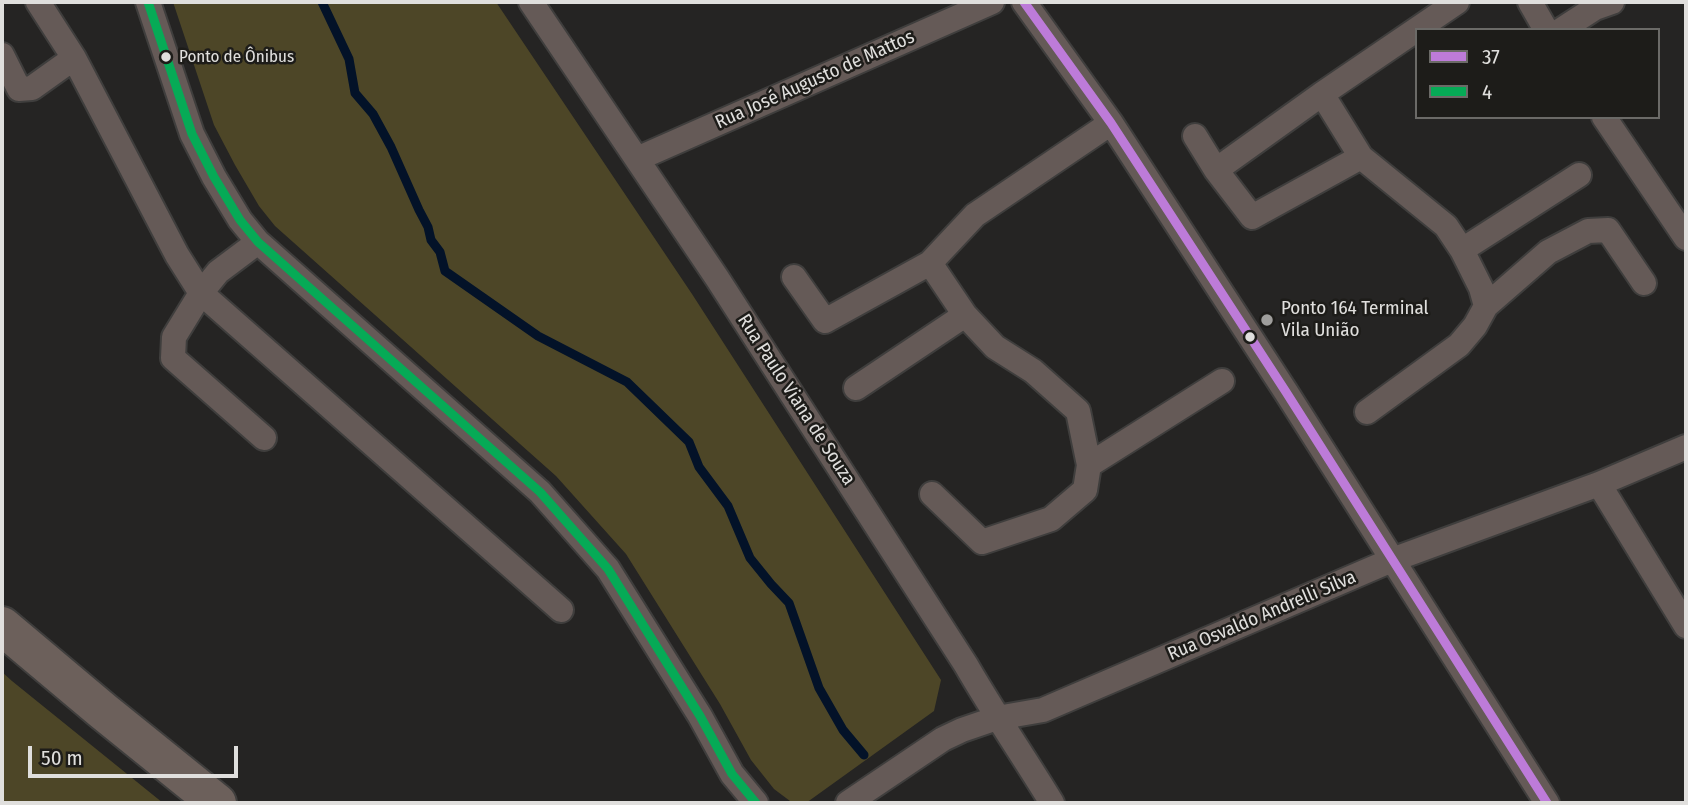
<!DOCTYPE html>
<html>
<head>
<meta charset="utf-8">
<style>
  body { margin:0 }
  #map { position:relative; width:1688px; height:805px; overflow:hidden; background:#252423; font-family:"Fira Sans Condensed",sans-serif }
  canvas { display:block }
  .frame { position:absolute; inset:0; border:4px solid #e0dfdd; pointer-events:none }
  .legend { position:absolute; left:1415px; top:28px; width:245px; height:91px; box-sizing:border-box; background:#1d1c19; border:2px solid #6b6a67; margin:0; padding:9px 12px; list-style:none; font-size:21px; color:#e0dfdd }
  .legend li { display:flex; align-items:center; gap:14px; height:35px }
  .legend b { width:35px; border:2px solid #6b6a67 }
  .scale { position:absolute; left:28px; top:746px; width:210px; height:32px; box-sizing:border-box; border:4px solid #e0dfdd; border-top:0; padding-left:9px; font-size:21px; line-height:24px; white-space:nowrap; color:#e0dfdd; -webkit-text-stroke:5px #1d1c19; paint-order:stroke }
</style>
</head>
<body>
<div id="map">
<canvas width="1688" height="805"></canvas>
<div class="frame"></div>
<ul class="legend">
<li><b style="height:9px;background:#bd7bd9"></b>37</li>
<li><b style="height:9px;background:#06aa56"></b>4</li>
</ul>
<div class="scale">50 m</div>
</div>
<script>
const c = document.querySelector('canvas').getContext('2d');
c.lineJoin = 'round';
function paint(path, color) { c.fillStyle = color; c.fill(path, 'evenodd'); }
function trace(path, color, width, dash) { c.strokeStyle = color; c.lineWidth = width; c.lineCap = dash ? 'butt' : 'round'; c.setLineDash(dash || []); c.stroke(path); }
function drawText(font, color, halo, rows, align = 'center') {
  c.font = font + ' "Fira Sans Condensed",sans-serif'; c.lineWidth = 5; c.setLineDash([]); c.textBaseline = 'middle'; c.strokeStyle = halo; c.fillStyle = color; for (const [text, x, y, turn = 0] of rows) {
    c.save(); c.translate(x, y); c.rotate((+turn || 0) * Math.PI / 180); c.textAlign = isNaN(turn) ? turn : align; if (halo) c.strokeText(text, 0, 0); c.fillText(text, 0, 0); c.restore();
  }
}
paint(new Path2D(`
  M173,2H496L692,294L941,680L934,711L806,803L790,801L774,789L751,760L720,704L626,554L556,476L275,226L259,206L235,165L214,125Z
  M2,672L12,681L163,803H2Z`), '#4d4627');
trace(new Path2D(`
  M322,2L349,59L355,93L373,114L391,147L419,210L428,227L431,240L440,252L445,271L538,336L627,382L689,442L699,467L728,506L750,558L771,584L789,603L819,688L843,730L864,755`), '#031228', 9);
const street = new Path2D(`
  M38,2L74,58L177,255L201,293L561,610
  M148,2L192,134L214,177L240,220L258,242L540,492L608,569L700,716L732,774L756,803
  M531,2L717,278L966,665C993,712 1024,757 1052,803
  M1024,2L1111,123L1286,392L1547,803
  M1530,2L1546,30
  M1561,30L1595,8L1612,2
  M2,55L19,89L32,88L74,58
  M1322,94L1361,157L1446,226L1462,250L1481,288L1486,306L1475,326L1459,345L1367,412
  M1604,117L1686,238
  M1195,136L1216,170L1252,217L1361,157
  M637,159L992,2
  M1216,170L1322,94L1457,2
  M258,242L218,272L201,293L174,337L173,358L264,438
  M1462,250L1579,175
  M930,263L965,315L995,347L1033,371L1078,411L1089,465L1085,490L1051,519L982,542L932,494
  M794,277L825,321L930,263L975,215L1111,123
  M1486,306L1548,252L1588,231L1608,230L1644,283
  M856,388L965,315
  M1089,465L1222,381
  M1599,484L1686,626
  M848,803L943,739L962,730L997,718L1043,710L1392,560L1599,484L1686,447`);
const highway = new Path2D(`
  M2,626L103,711L217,803`);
trace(street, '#3f3e3d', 28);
trace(highway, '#3f3e3d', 42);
trace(street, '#655a57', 24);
trace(highway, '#6c605b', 38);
trace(new Path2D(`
  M1024,2L1111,123L1286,392L1547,803`), '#bd7bd9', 9);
trace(new Path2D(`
  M148,2L192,134L214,177L240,220L258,242L540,492L608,569L700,716L732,774L756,803`), '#06aa56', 9);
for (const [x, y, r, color] of [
  [166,57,6,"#e0dfdd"],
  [1267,320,7,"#9f9e9c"],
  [1250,337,6,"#e0dfdd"]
]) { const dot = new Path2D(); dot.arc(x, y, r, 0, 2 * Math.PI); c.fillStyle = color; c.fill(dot); trace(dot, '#1d1c19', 2.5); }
drawText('17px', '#e0dfdd', '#1d1c19', [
  ["Ponto de Ônibus",179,57]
], 'left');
drawText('19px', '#e0dfdd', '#1d1c19', [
  ["Rua José Augusto de Mattos",815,80,-24],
  ["Rua Paulo Viana de Souza",796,400,57],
  ["Rua Osvaldo Andrelli Silva",1262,616,-23]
]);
drawText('19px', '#e0dfdd', '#1d1c19', [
  ["Ponto 164 Terminal",1281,309],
  ["Vila União",1281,331]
], 'left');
</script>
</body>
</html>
